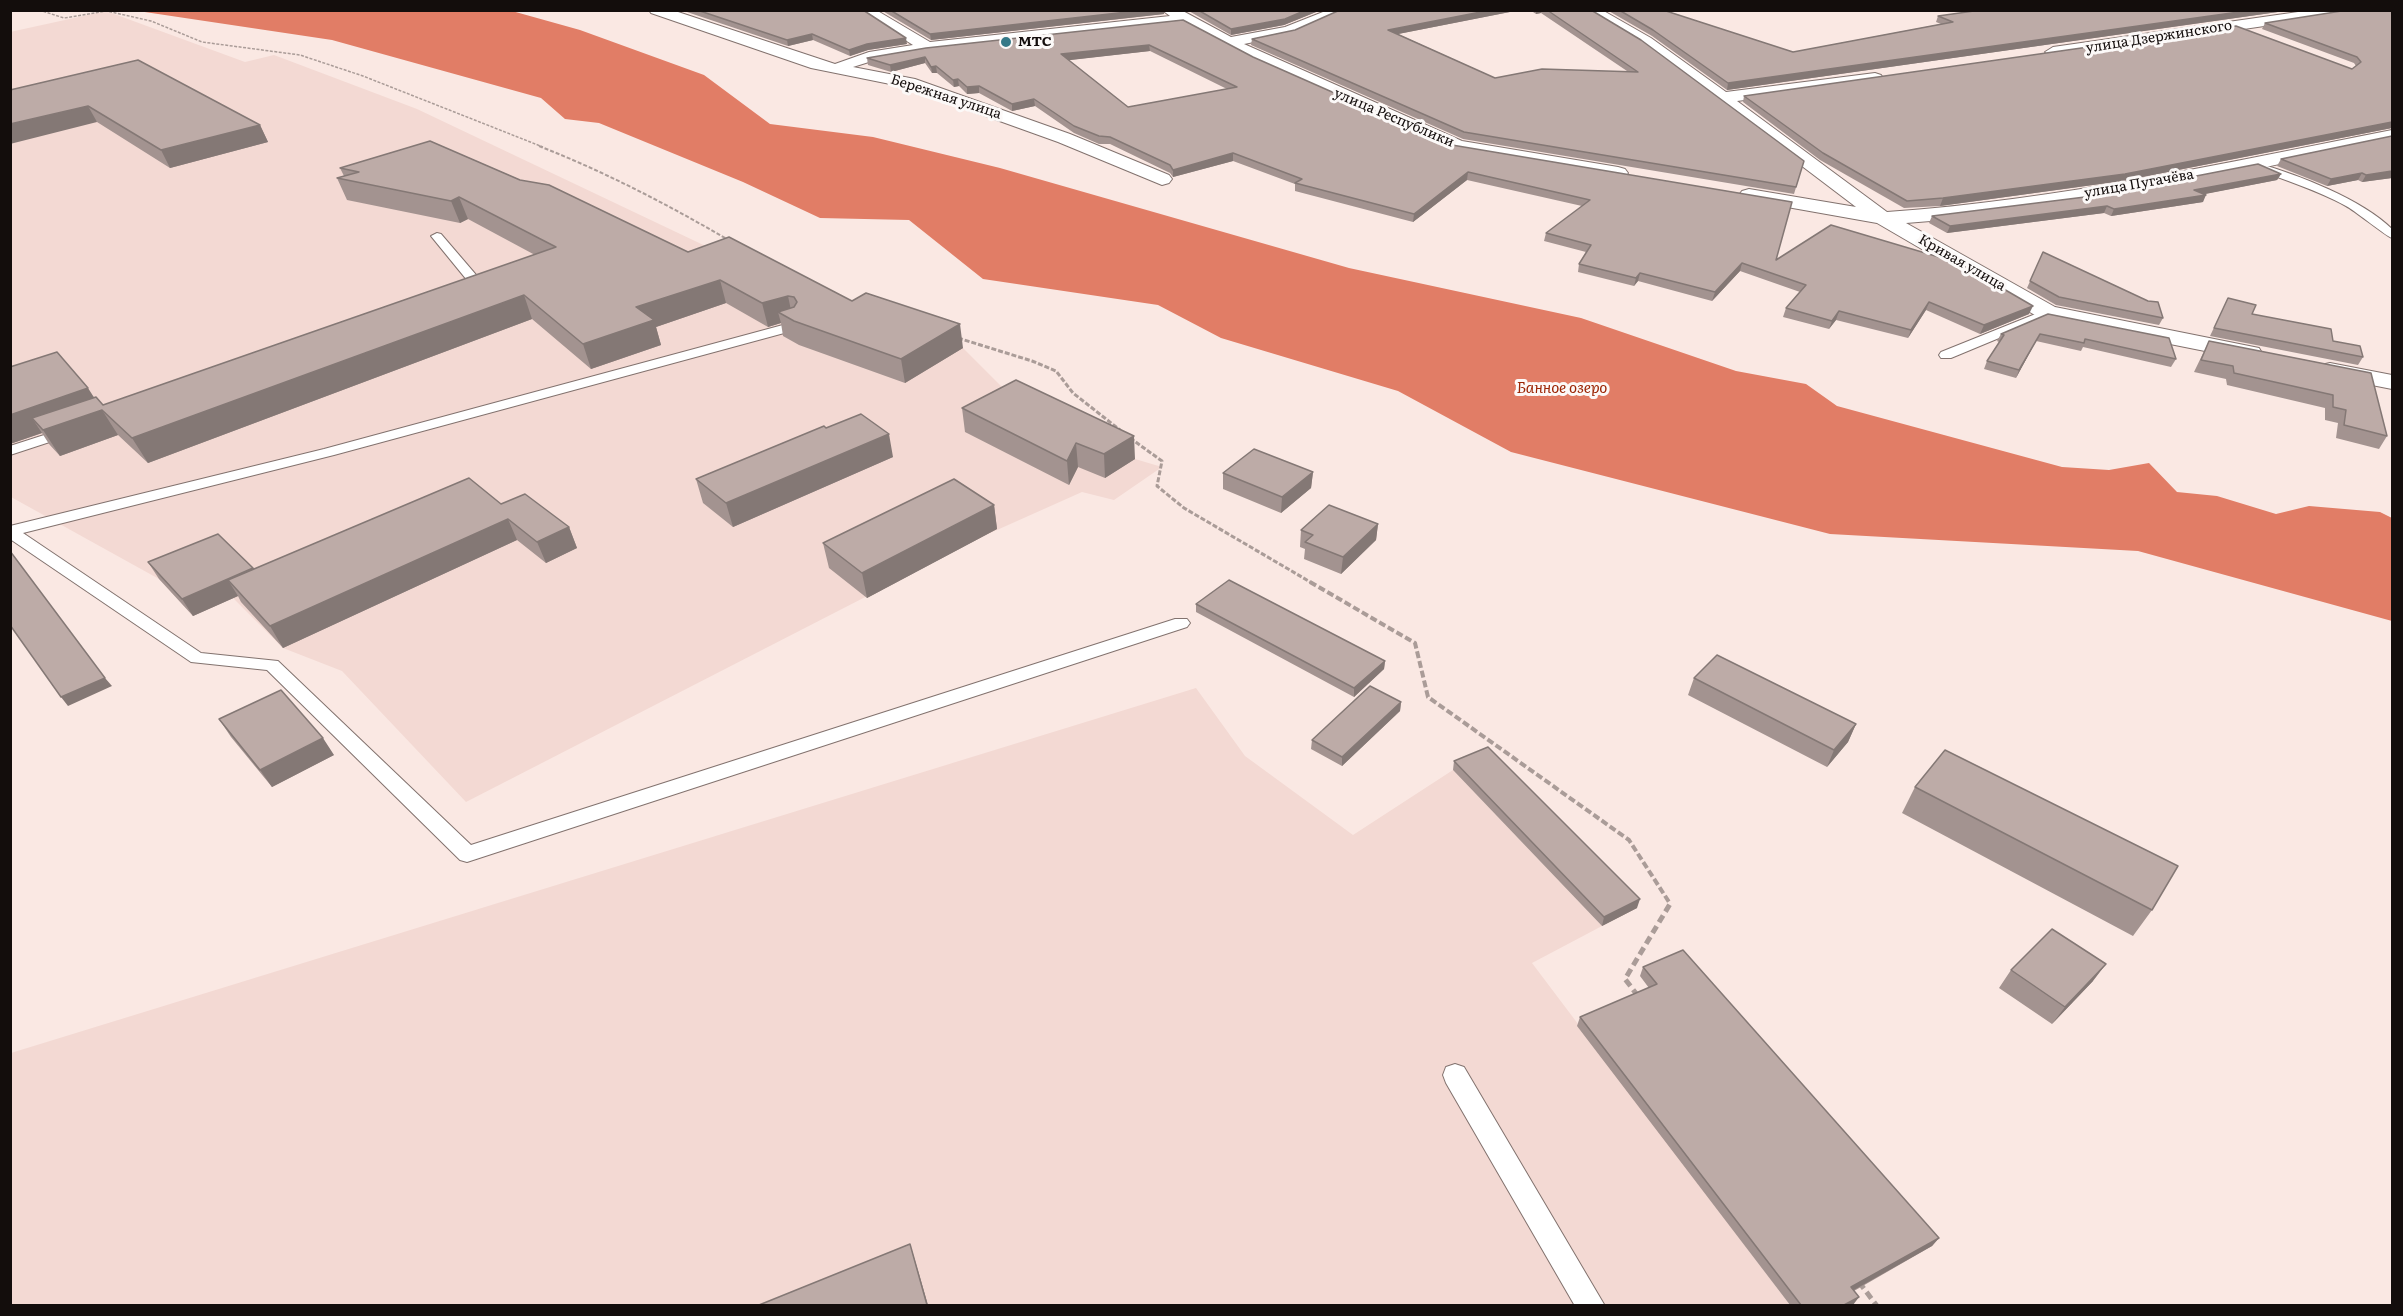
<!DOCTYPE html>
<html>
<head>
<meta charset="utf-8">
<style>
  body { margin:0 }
  #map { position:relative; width:2403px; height:1316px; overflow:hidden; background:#fae8e3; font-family:Literata,serif }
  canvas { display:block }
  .frame { position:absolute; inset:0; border:12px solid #130d0c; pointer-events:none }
</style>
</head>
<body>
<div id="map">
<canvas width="2403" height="1316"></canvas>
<div class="frame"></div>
</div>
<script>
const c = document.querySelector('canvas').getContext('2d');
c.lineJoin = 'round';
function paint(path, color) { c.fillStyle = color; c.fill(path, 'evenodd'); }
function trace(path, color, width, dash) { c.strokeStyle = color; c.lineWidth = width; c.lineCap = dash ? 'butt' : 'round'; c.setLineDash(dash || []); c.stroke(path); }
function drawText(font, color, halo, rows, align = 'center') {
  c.font = font + ' Literata,serif'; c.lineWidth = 6; c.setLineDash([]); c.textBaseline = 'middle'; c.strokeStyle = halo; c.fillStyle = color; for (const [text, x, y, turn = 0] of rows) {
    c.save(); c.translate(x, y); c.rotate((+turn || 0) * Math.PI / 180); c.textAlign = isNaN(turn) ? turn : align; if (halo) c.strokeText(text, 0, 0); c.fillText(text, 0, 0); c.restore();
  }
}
paint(new Path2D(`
  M106,11L245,62L274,55L417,109L735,260L871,316L963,348L1018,403L1135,459L1162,467L1114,500L1082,492L988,534L466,802L342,671L283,648L233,598L193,616L159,579L11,497L10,32Z
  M1196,688L1245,756L1353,835L1453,770L1602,926L1532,963L1790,1305L11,1306V1053Z`), '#f3d9d3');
paint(new Path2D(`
  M138,11H512L580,30L704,75L770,124L873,137L1000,168L1349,268L1581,318L1736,371L1806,384L1837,406L2062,467L2109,470L2149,463L2177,492L2217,496L2276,514L2309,506L2380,512L2392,518V621L2138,551L1830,534L1511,452L1398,391L1221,338L1158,305L983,279L909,220L820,218L743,182L599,123L565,119L541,98L332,40Z`), '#e17d66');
const service = new Path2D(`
  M2257,163C2299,175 2361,199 2392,229V238C2387,237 2357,212 2346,206C2317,190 2284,180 2253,168V164Z
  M437,233L441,234L483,283V289L469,294L465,293V287L471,285L431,236Z
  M2048,309L2052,310L2054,313L2052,316L1951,358H1941L1939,355L1941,352Z
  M794,322L799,323L800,326L799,329L334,455L23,533L201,653L278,661L471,845L1175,619H1187L1190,623L1187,627L467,862L460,860L267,670L191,662L10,539V526L324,449Z
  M69,427L74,428L76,431L74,434L10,455V446Z
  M1455,1064L1464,1067L1605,1306H1575L1446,1083L1443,1075L1446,1067Z`);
const minor = new Path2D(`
  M649,10H672L835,64L869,52L913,45L858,10H876L930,42L1170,16L1162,10H1181L1231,37L1285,27L1328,10H1349L1294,34L1244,44L1462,141L1618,167L1625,169L1628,173L1625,177L1618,179L1451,150L1254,62L1184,24L927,52L872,61L853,67L915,79L1070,134L1169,175L1172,179L1169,183L1162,185L1058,142L905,87L811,68L651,13Z
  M1584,10H1602L1651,38L1726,92L1875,73L1881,75L1883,78L1875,83L1737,101L1887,212C2058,200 2225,163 2392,130V140C2232,174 2070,211 1906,223L2055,307L2259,348L2262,353L2259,358L2250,360L2040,318L1877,223L1742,199L1739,195L1742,191L1749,189L1856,207L1641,44Z
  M2312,10H2353L2346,14L2053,57L2045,52L2053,47Z
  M2330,363L2392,375V389L2321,375L2318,370L2321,365Z`);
trace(service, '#82726e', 2);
trace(minor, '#82726e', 2);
trace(new Path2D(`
  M39,10L64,18L107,11L151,21L202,42L300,55L363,76L543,147`), '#aa9c98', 1.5, [3, 1.5]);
trace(new Path2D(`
  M539,146C605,172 669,205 730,241`), '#aa9c98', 2, [4, 2]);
trace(new Path2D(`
  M958,338L1032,361L1056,371L1073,393L1120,430
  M1130,438L1162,461L1157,486L1184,508L1312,583`), '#aa9c98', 3, [5, 2]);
trace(new Path2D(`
  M1310,582L1415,643L1428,697L1629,840L1669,902`), '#aa9c98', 4, [7, 3]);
trace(new Path2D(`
  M1638,996L1625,979L1670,904L1668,901
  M1859,1282L1877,1306`), '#aa9c98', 5, [8, 4.5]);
paint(service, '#fff');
paint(minor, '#fff');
paint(new Path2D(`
  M681,10H863L907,44L868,50L850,56L813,40L788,46Z
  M881,10H1164V14L931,40Z
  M1187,10H1321L1284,25L1231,35Z
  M1340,10H1520L1398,34L1495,78L1627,71L1541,13L1536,14L1530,10H1591L1804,161L1794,194L1463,139L1251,45L1252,39L1295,30Z
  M1607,10H1663L1793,52L1941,24L1936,22L1938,16L2292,10L1727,90L1652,36Z
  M2392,10V129V128L2122,181L1940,206L1904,208L1820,160L1743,102L1744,96L2352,69L2356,66L2354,63L2262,29L2265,23Z
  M1183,20L1253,57L1452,145L1776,260L2029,314L1980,334L1926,310L1908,338L1836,320L1829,329L1783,317L1786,308L1800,292L1740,271L1712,301L1638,281L1634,286L1578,272L1579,264L1586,252L1544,241L1546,233L1582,206L1467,180L1413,222L1295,191V184L1233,161L1173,177L1170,173L1110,144H1099L1074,133L1035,106L1012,111L979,93L967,94L959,86L954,87L937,73H932L925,63L891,72L868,65L867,58ZM1150,51L1227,89L1128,107L1069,60Z
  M10,90L260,125L268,142L170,168L97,122Z
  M2392,136V178L2362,182L2358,180L2327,186L2277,166L2281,159Z
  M430,141L688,252L852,301L963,348L905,383L799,345L783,336L781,323L768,327L726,303L656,327L661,345L591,369L532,319L148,463L118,435L60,456L49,444L42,433L10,444V367L94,397L103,405L535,255L468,219L460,223L347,200L337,178L344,176L340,168Z
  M2281,174L2277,180L2204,194L2203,202L2111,216L2104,213L1947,233L1929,223L1932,216Z
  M2043,252L2163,318L2159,325L2056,305L2027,288Z
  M2228,298L2252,314L2363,357L2358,365L2210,336Z
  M2048,314L2176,359L2171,367L2083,347L2081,351L2036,341L2016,378L1984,369L1987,361L1999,342L1997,341L2001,334Z
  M2209,341L2371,373L2387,436L2379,449L2336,438L2338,423L2325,420V408L2227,385L2226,379L2194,372Z
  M962,408L1135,459L1105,478L1078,467L1069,485L965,432Z
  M826,428L893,457L733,527L703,503L696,479Z
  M1313,472L1311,488L1281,513L1223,489V473Z
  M501,504L569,527L577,548L546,563L517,540L283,648L241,602L238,596L193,616L159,579L148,562L253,569Z
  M994,505L997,529L867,598L829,568L823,543Z
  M1378,524L1376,540L1341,574L1304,559L1305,549L1300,547L1301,530Z
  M1196,604L1385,661L1384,669L1354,697L1196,612Z
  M1694,678L1856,724L1848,742L1827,767L1688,695Z
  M1401,702L1400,711L1342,766L1311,749L1312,740Z
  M219,719L334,755L272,787L231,737Z
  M1454,761L1637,908L1602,926L1453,770Z
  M1915,787L2152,910L2133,936L1902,813Z
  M1643,967L1939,1238L1932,1246L1854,1291L1859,1297L1852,1305H1790L1577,1026L1580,1017L1649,988L1640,976Z
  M2011,970L2093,981L2052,1024L1999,988Z`), '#a39390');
paint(new Path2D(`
  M1145,10H1164V14L931,40L930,34Z
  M1306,10H1321L1284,25L1231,35V29Z
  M1491,10H1520L1388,36V30Z
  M1536,10H1541V13L1536,14Z
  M2253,10H2292L1727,90L1728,83Z
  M812,34L813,40L788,46L787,40Z
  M906,38L907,44L868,50L850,56L849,50L867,44Z
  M1149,45L1150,51L1062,61L1061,54Z
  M925,57V63L891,72L890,65Z
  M936,66L937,73H932L931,67Z
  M958,79L959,86L954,87L953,80Z
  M979,86V93L967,94V87Z
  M1034,99L1035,106L1012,111V104Z
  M88,106L97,122L10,144V124Z
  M2392,122V128L2122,181L1940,206L1943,198Z
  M260,125L268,142L170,168L161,150Z
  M1233,153V161L1173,177V170Z
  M2392,171V178L2362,182L2366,175Z
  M1468,172L1467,180L1413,222L1414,214Z
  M2362,173L2358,180L2327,186L2331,179Z
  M2281,174L2277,180L2190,197L2194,190Z
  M2206,195L2203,202L2111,216L2114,209Z
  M459,197L468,219L460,223L451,201Z
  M2107,206L2104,213L1947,233L1950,226Z
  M1742,263L1740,271L1712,301L1715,292Z
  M1640,273L1638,281L1634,286L1636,278Z
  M720,280L726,303L656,327L661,345L591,369L583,344L636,307Z
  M524,295L532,319L148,463L132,438Z
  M788,296L793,320L778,312L781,323L768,327L762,303Z
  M1929,302L1926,310L1908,338L1911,330Z
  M2033,306L2029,314L1980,334L1984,325Z
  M1839,311L1836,320L1829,329L1832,321Z
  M960,324L963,348L905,383L901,359Z
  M2040,334L2036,341L2016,378L2019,370Z
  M88,388L118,435L60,456L43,430L32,418L42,433L10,444V415Z
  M889,434L893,457L733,527L726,503Z
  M1134,436L1135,459L1105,478L1104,454Z
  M1076,443L1078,467L1069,485L1067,461Z
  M1313,472L1311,488L1281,513L1282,497Z
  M994,505L997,529L867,598L862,573Z
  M508,519L517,540L283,648L270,626Z
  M1378,524L1376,540L1341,574L1343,557Z
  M569,527L577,548L546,563L537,542Z
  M253,568L263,585L228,580L238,596L193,616L182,599Z
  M1385,661L1384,669L1354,697V688Z
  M105,678L112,686L68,706L61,697Z
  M1401,702L1400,711L1342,766V757Z
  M1856,724L1848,742L1827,767L1834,750Z
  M323,738L334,755L272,787L260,770Z
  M1640,899L1637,908L1602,926L1604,917Z
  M2106,964L2093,981L2052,1024L2065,1007Z
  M1939,1238L1932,1246L1845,1295L1851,1287Z
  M910,1244L919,1274L928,1305H927Z
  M1859,1297L1853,1305H1844Z`), '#847875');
const building = new Path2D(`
  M697,10H863L906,38L867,44L849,50L812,34L787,40Z
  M890,10H1145L930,34Z
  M1198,10H1306L1285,19L1231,29Z
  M1340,10H1491L1388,30L1495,78L1542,69L1638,72L1547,10H1591L1641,40L1804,161L1796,187L1464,132L1252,39L1295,30Z
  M1619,10H1663L1793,52L1953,22L1938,16L1981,10H2253L1728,83L1653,30Z
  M2348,10H2392V122L2125,174L1943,198L1907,201L1823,153L1744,96L2236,26L2352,69L2361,62L2357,57L2265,23Z
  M1183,20L1253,57L1452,145L1792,202L1776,260L1831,225L1959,263L2033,306L1984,325L1929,302L1911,330L1839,311L1832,321L1786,308L1806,285L1742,263L1715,292L1640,273L1636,278L1579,264L1591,245L1546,233L1590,200L1468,172L1414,214L1295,183L1302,179L1233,153L1173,170L1170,165L1110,137L1099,136L1074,126L1034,99L1012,104L979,86L967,87L958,79L953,80L936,66L931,67L925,57L890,65L867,58L926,48ZM1149,45L1237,87L1128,107L1061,54Z
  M138,60L260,125L161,150L88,106L10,124V90Z
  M2392,136V171L2366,175L2362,173L2331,179L2281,159Z
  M430,141L520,180L549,185L688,252L729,237L852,301L866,293L960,324L901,359L794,321L778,312L794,307L797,302L794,297L788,296L762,303L720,280L636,307L654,320L583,344L524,295L132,438L102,410L43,430L32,418L96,397L103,405L556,247L459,197L451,201L337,178L359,172L340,168Z
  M2258,164L2281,174L2194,190L2206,195L2114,209L2107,206L1950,226L1932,216L2093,196Z
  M2043,252L2148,301L2158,302L2163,318L2059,297L2030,281Z
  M2228,298L2256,305L2252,314L2331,329L2333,341L2360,346L2363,357L2214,328Z
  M2048,314L2169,338L2176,359L2085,339L2084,343L2040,334L2019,370L1987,361L2004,335L2001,334Z
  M2209,341L2371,373L2387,436L2344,425L2346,410L2333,407V395L2234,373L2233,366L2201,360Z
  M57,352L88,388L10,415V367Z
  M1016,380L1134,436L1104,454L1076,443L1067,461L962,408Z
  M861,414L889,434L726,503L696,479L824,426L826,428Z
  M1254,449L1313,472L1282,497L1223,473Z
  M469,478L501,504L525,494L569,527L537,542L508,519L270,626L228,580Z
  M954,479L994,505L862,573L823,543Z
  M1329,505L1378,524L1343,557L1305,542L1313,535L1301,530Z
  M218,534L253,568L182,599L148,562Z
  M10,551L105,678L61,697L10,625Z
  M1229,580L1385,661L1354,688L1196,604Z
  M1717,655L1856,724L1834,750L1694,678Z
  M1370,686L1401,702L1342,757L1312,740Z
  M281,690L323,738L260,770L219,719Z
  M1488,747L1640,899L1604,917L1454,761Z
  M1945,750L2178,866L2152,910L1915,787Z
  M2052,929L2106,964L2065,1007L2011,970Z
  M1683,950L1939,1238L1851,1287L1859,1297L1844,1305H1801L1580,1017L1657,984L1643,967Z
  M910,1244L927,1305H759Z`);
paint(building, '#bdaba7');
trace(building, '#847875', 1.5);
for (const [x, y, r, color] of [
  [1006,42,6,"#357988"]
]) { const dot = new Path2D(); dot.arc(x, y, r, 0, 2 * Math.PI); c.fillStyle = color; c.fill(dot); trace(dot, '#fcf9f8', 2); }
drawText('14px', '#130d0c', '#fcf9f8', [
  ["улица Дзержинского",2159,37,-9],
  ["Бережная улица",946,97,18],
  ["улица Республики",1394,118,23],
  ["улица Пугачёва",2139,184,-10],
  ["Кривая улица",1962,263,30]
]);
drawText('bold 14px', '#130d0c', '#fcf9f8', [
  ["МТС",1018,42]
], 'left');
drawText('italic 15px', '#9b2404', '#fcf9f8', [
  ["Банное озеро",1562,389]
]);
</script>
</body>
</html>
